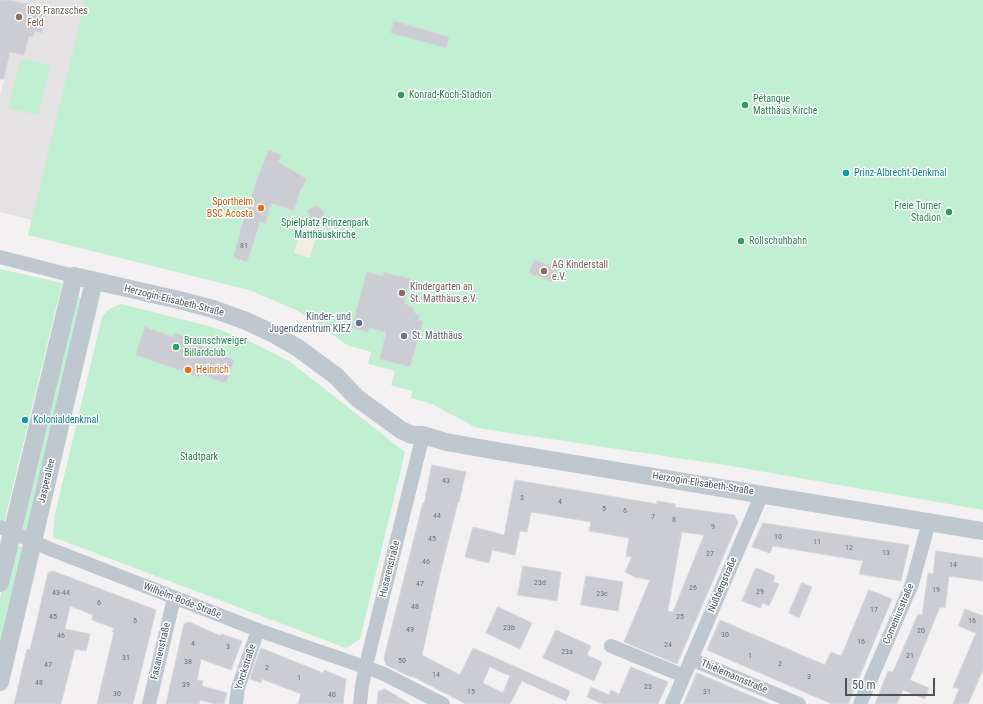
<!DOCTYPE html>
<html>
<head>
<meta charset="utf-8">
<style>
  body { margin:0 }
  #map { position:relative; width:983px; height:704px; overflow:hidden; background:#f3f1f1; font-family:"Roboto Condensed",sans-serif }
  canvas { display:block }
  .scale { position:absolute; left:845px; top:678px; width:90px; height:18px; box-sizing:border-box; border:2px solid #49545e; border-top:0; padding-left:5px; font-size:12px; line-height:14px; white-space:nowrap; color:#49545e; -webkit-text-stroke:3px #fff; paint-order:stroke }
</style>
</head>
<body>
<div id="map">
<canvas width="983" height="704"></canvas>
<div class="scale">50 m</div>
</div>
<script>
const c = document.querySelector('canvas').getContext('2d');
c.lineJoin = 'round';
function paint(path, color) { c.fillStyle = color; c.fill(path, 'evenodd'); }
function trace(path, color, width, dash) { c.strokeStyle = color; c.lineWidth = width; c.lineCap = dash ? 'butt' : 'round'; c.setLineDash(dash || []); c.stroke(path); }
function drawText(font, color, halo, rows, align = 'center') {
  c.font = font + ' "Roboto Condensed",sans-serif'; c.lineWidth = 3; c.setLineDash([]); c.textBaseline = 'middle'; c.strokeStyle = halo; c.fillStyle = color; for (const [text, x, y, turn = 0] of rows) {
    c.save(); c.translate(x, y); c.rotate((+turn || 0) * Math.PI / 180); c.textAlign = isNaN(turn) ? turn : align; if (halo) c.strokeText(text, 0, 0); c.fillText(text, 0, 0); c.restore();
  }
}
paint(new Path2D(`
  M9,0H85L32,220L0,212V97L15,33L33,37L35,31L42,33L46,14L39,12L40,7Z`), '#e4e2e3');
paint(new Path2D(`
  M85,0H983V510L731,466L477,428L430,403L411,398L412,391L391,385L395,371L368,364L371,352L347,345L309,318L296,310L249,290L28,235Z
  M21,58L50,65L38,115L8,108Z
  M0,269L62,283L4,522L0,520Z
  M74,296L84,298L29,532L19,528Z
  M122,304L212,327L251,342L289,361L405,452L360,639L346,648L53,537L55,514L102,317C108,309 113,306 122,304Z
  M13,544L27,549L0,663V599Z`), '#c0efd1');
paint(new Path2D(`
  M302,225L318,230L310,258L294,253Z`), '#f3ede2');
const building = new Path2D(`
  M0,0H9L40,7L39,12L46,13L42,33L35,31L33,37L29,36L24,55L10,52L4,79H0Z
  M394,21L449,37L446,48L391,33Z
  M269,150L281,155L278,162L307,179L300,191L294,211L271,203L265,224L260,222L247,262L233,257L241,231H240L259,174Z
  M315,206L321,208L324,213L322,218L317,221L312,220L307,211Z
  M534,260L558,268L553,282L529,273Z
  M367,272L383,276L384,272L410,279L404,303L412,307L416,314L420,315L418,320L423,321L410,367L380,359L386,332L369,328L368,332L352,328Z
  M145,327L173,337L175,333L204,343L203,348L234,360L226,383L200,374L199,377L136,355Z
  M432,465L466,472L459,502H458L441,569L422,655L460,675L473,648L570,691L566,701L522,681L510,704H466L412,676L411,677L386,665L384,658L423,503H424ZM490,667L510,676L503,693L483,683Z
  M515,480L657,504V501L675,504V507L734,515L738,522L677,664L624,642L650,580L635,577L625,572L632,557L626,556L629,538L589,531L591,522L531,512L527,532L520,531L515,555L492,550L489,563L465,557L473,527L504,535ZM682,532L704,535L673,612L668,611Z
  M763,523L909,545L901,581L859,574L863,561L773,546L770,553L752,547Z
  M936,551L983,558V581L949,576L945,608L940,607L910,680L929,688L925,699L903,690L897,704H875L888,671L893,672L918,614L922,616L928,573L933,574Z
  M523,566L561,572L557,601L518,595Z
  M756,568L775,576L773,582L779,584L769,606L763,603L760,608L742,601Z
  M53,571L156,610L133,704H97L114,632H112L114,628L92,620L93,615L70,606L65,629L90,634L86,651L75,649L61,704H14L27,649L30,650L48,573Z
  M586,576L623,582L618,611L581,605Z
  M802,583L812,587L799,618L789,613Z
  M869,590L892,599L848,704H832L707,650L720,620L825,665L831,652L841,656Z
  M498,607L532,623L520,649L486,633Z
  M965,609L983,616V670L968,704H953L959,689L953,687L976,633L959,626Z
  M189,622L221,636V634L242,641L231,670L201,659L197,680L203,681L202,686L227,693L224,704H215L200,700L199,704H166L184,624Z
  M556,630L591,646L587,655L602,662L594,681L543,658Z
  M261,648L323,673L324,670L346,679L343,704H298L301,694L262,679L261,683L250,679Z
  M631,667L668,682L658,704H603L587,697L591,687L609,695L611,690L619,694Z
  M697,673L770,704H684Z
  M385,689L410,704H377L378,692Z`);
paint(building, '#cbcdd3');
trace(building, '#d5d7dc', 1);
trace(new Path2D(`
  M0,257L74,276
  M0,527L50,549L258,630L382,673L443,704
  M611,646L684,676
  M691,659L799,704
  M149,704L174,598
  M236,704L238,688L258,630
  M360,704L362,685L368,657L423,435
  M672,704L762,494
  M860,704L912,584L929,522`), '#bfc8cf', 14);
trace(new Path2D(`
  M0,583L74,276L183,301L213,309L246,321L272,333L298,348L336,376L357,398L401,430L412,435H423L446,442L497,451L983,531
  M0,682L94,281`), '#bfc8cf', 18);
for (const [x, y, r, color] of [
  [19,17,4,"#8d6e63"],
  [401,95,4,"#2e9e5b"],
  [745,105,4,"#2e9e5b"],
  [846,173,4,"#0f9aa8"],
  [261,208,4,"#e8710a"],
  [949,212,4,"#2e9e5b"],
  [741,241,4,"#2e9e5b"],
  [544,271,4,"#8d6e63"],
  [402,293,4,"#8d6e63"],
  [359,323,4,"#5c6f8a"],
  [404,336,4,"#6b7280"],
  [176,347,4,"#2e9e5b"],
  [188,370,4,"#e8710a"],
  [25,420,4,"#0f9aa8"]
]) { const dot = new Path2D(); dot.arc(x, y, r, 0, 2 * Math.PI); c.fillStyle = color; c.fill(dot); trace(dot, '#fff', 1.5); }
drawText('8px', '#6a727b', null, [
  ["81",244,246],
  ["43",446,481],
  ["3",522,498],
  ["4",560,502],
  ["5",604,509],
  ["6",625,511],
  ["44",437,516],
  ["7",653,517],
  ["8",674,520],
  ["9",713,527],
  ["10",778,537],
  ["45",432,539],
  ["11",817,542],
  ["12",849,548],
  ["13",886,553],
  ["27",710,554],
  ["46",426,562],
  ["14",953,565],
  ["23d",540,583],
  ["47",420,584],
  ["26",693,588],
  ["19",936,590],
  ["29",760,592],
  ["43-44",61,593],
  ["23c",602,594],
  ["6",99,603],
  ["48",415,607],
  ["17",874,610],
  ["45",53,617],
  ["25",680,617],
  ["5",135,621],
  ["16",972,621],
  ["23b",509,628],
  ["49",410,630],
  ["20",921,631],
  ["30",725,635],
  ["46",61,636],
  ["16",861,642],
  ["4",193,644],
  ["24",668,645],
  ["3",228,647],
  ["23a",567,652],
  ["1",750,656],
  ["21",910,656],
  ["31",126,658],
  ["50",402,661],
  ["38",188,662],
  ["2",780,664],
  ["47",48,665],
  ["2",267,668],
  ["14",436,675],
  ["3",809,677],
  ["1",299,678],
  ["48",39,683],
  ["39",186,685],
  ["23",648,687],
  ["15",471,692],
  ["31",707,692],
  ["30",117,694],
  ["40",332,695]
]);
drawText('10px', '#785e54', '#fff', [
  ["IGS Franzsches",27,11],
  ["Feld",27,23],
  ["AG Kinderstall",552,265],
  ["e.V.",552,277],
  ["Kindergarten an",410,287],
  ["St. Matthäus e.V.",410,299]
], 'left');
drawText('10px', '#27864d', '#fff', [
  ["Konrad-Koch-Stadion",409,95],
  ["Pétanque",753,99],
  ["Matthäus Kirche",753,111],
  ["Freie Turner",941,206,"right"],
  ["Stadion",941,218,"right"],
  ["Rollschuhbahn",749,241],
  ["Braunschweiger",184,341],
  ["Billardclub",184,353]
], 'left');
drawText('10px', '#0d838f', '#fff', [
  ["Prinz-Albrecht-Denkmal",854,173],
  ["Kolonialdenkmal",33,420]
], 'left');
drawText('10px', '#c56008', '#fff', [
  ["Sportheim",253,202],
  ["BSC Acosta",253,214],
  ["Heinrich",196,370,"left"]
], 'right');
drawText('10px', '#198049', '#fff', [
  ["Spielplatz Prinzenpark",325,223],
  ["Matthäuskirche",325,235],
  ["Stadtpark",199,457]
]);
drawText('10px', '#49545e', '#fff', [
  ["Herzogin-Elisabeth-Straße",174,301,14],
  ["Jasperallee",47,481,-77],
  ["Herzogin-Elisabeth-Straße",703,484,9],
  ["Husarenstraße",390,569,-76],
  ["Nußbergstraße",723,585,-67],
  ["Wilhelm-Bode-Straße",182,601,21],
  ["Comeniusstraße",899,614,-67],
  ["Fasanenstraße",161,651,-77],
  ["Yorckstraße",246,667,-72],
  ["Thielemannstraße",734,677,23]
]);
drawText('10px', '#4e5e75', '#fff', [
  ["Kinder- und",351,317],
  ["Jugendzentrum KIEZ",351,329]
], 'right');
drawText('10px', '#5b616d', '#fff', [
  ["St. Matthäus",412,336]
], 'left');
</script>
</body>
</html>
